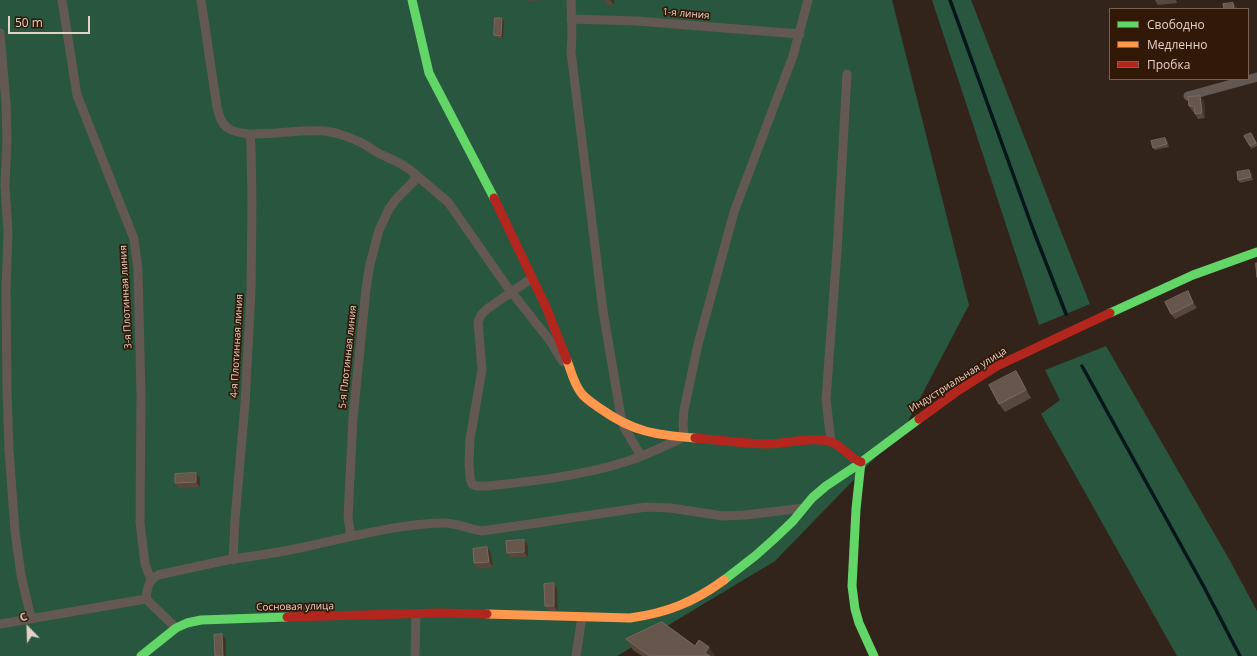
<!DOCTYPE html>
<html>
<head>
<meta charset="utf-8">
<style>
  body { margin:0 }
  #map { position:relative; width:1257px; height:656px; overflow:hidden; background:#33241b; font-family:"Open Sans",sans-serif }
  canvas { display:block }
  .legend { position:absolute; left:1109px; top:8px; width:140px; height:72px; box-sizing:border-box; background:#321807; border:1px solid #796253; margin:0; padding:5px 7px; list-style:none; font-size:12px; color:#e3d0c6 }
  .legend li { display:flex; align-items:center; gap:8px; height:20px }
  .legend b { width:20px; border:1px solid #796253 }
  .north { position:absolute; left:8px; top:608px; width:40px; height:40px; -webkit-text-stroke:3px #321807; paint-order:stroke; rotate:337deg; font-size:11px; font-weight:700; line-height:16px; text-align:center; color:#e3d0c6 }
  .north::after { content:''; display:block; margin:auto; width:14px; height:18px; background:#e3d0c6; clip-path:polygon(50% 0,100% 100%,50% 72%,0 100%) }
  .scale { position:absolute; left:8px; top:16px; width:82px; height:18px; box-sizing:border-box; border:2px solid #e3d0c6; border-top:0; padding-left:5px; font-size:12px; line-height:14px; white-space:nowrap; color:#e3d0c6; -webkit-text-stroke:3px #321807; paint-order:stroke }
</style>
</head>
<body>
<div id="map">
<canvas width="1257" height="656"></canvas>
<ul class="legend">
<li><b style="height:5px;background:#63d668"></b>Свободно</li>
<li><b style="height:5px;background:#ff974d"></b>Медленно</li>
<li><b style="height:5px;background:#b3261e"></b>Пробка</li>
</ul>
<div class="north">С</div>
<div class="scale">50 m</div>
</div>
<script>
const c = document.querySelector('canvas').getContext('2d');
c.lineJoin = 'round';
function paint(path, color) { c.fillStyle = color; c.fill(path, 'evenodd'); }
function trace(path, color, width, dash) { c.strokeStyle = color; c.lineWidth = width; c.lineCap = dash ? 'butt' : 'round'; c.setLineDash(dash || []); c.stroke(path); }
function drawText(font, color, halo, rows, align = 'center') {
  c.font = font + ' "Open Sans",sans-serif'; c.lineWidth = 3.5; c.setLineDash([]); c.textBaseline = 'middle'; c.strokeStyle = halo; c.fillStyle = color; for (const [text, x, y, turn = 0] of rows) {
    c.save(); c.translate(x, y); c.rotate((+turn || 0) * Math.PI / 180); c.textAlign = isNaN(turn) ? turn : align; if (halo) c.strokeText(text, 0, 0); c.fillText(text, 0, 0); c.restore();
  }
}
paint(new Path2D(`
  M0,0H892L969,305L905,427L775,561L617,656H0Z
  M932,0H971L1062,234L1090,304L1039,325Z
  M1106,346L1229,559L1257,611V656H1177L1041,414L1060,400L1045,370Z`), '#29563f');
trace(new Path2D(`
  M950,0L1034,232L1066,314
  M1082,366L1204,587L1240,656`), '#05161b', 3.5);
trace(new Path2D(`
  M62,0L77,95L134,239L138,270L141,396L140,522L145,564L151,580
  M201,0L217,107C219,115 221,124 228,128C247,142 304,126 330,132C338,133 354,139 362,143C368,146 374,151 380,154C393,160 406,165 416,175L414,181L397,198L389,209L379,230L370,264L366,289L353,418L349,497L348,518L351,536
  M571,0L572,36L571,52L603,311L621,417L625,429L641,456
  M571,19L637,21L800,34
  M0,33L6,103L7,141L5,185L8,233L6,289L7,390L9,450L15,532L21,575L31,618
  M1188,96L1257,77
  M416,175L448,202L506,285L551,342L563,362
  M532,278L487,309L481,315L478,322L482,370L470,439L469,463L470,478L472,484L476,486H488C534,481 580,476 625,462C645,456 665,446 684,437L683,424L684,410L698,344L734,212L793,56L808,0
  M831,442L826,399L837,251L847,74
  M233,560L235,519L245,404L251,291L252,202L251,146L250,134
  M146,599C147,588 148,581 158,575C181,570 204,565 227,560C248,557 269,554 290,550C341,540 392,524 443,523C458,523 468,529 482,531L646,507L671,508L723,516L745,515L804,508
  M146,599L176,628
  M0,624L146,599
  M415,656L416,614
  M576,656L582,617`), '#645952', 9);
trace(new Path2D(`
  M412,0L429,73L494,198
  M1110,313L1193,275L1257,252
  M861,462L856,509L852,586L855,609L859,623L874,656
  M724,580L755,556L773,540L793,521L812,498L826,486L856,466L919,419
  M141,656L176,628L187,623L201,620L287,617`), '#63d668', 9);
trace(new Path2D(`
  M567,360C571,371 574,385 582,394C587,400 594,404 601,409C633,432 656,435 695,438
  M487,614L630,618C667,613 694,602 724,580`), '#ff974d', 9);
trace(new Path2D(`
  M494,198L546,307L567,360
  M919,419L956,392L997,366L1110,313
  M695,438C720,440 745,444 769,444C786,444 815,436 831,442C843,446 849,458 861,462
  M287,617L439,613L487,614`), '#b3261e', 9);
paint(new Path2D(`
  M527,0H552L527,1Z
  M604,0H614V5H607Z
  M1155,0H1176L1177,3L1158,5Z
  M502,18L504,21L503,38H495L494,35Z
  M1200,96L1204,101L1205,118L1198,119L1195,114L1194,112H1193L1189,106Z
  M1251,133L1257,143V146L1251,149L1250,146Z
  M1167,140L1169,147L1155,150L1153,148Z
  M1251,172L1253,180L1240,183L1238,180Z
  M1188,291L1191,297L1197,308L1175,319L1171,314Z
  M1016,371L1021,379L1031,398L1005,412L999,404Z
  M196,473L200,478V487L179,488L175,483Z
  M524,540L528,546V557L511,558L507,553Z
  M487,547L491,553L493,567L478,569L474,563Z
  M557,589L558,611H548L545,606Z
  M626,639L695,646L715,656H642L633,650Z`), '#58473d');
paint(new Path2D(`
  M610,0H614V5Z
  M1233,3L1237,8V9H1234Z
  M502,18L504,21L503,38L501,36Z
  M1200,96L1204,101L1205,118L1202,113Z
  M1165,138L1167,140L1169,147L1167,144Z
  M1249,170L1251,172L1253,180L1251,177Z
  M1188,291L1191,297L1197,308L1193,303Z
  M1016,371L1021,379L1031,398L1026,390Z
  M196,473L200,478V487L196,482Z
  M524,540L528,546V557L524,552Z
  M487,547L491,553L493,567L489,562Z
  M554,583L557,589L558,611L554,606Z
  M222,634L226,640V656H223Z
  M709,647L715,656H707L705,653Z`), '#433329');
const building = new Path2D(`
  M1233,3L1234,9H1224L1223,4Z
  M495,18H502L501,36L494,35Z
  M1200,96L1202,113L1195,114L1194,106H1189L1188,97Z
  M1251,133L1256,143L1250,146L1244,136Z
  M1165,138L1167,144L1153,148L1151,141Z
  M1249,170L1251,177L1238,180L1237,172Z
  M1256,263H1257V277Z
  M1188,291L1193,303L1171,314L1165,302Z
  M1016,371L1026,390L999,404L989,385Z
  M196,473V482L175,483V474Z
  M524,540V552L507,553L506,541Z
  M487,547L489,562L474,563L473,549Z
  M554,583V606H545L544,584Z
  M662,622L695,646L699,640L709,647L705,653L710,656H650L626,639Z
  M222,634L223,656H215L214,635Z`);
paint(building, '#67564c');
trace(building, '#7b695f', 1);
drawText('10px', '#e3d0c6', '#321807', [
  ["1-я линия",686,14,5],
  ["3-я Плотинная линия",126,297,-93],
  ["4-я Плотинная линия",237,346,-87],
  ["5-я Плотинная линия",348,357,-84],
  ["Индустриальная улица",958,380,-32],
  ["Сосновая улица",295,607,-1]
]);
</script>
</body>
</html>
